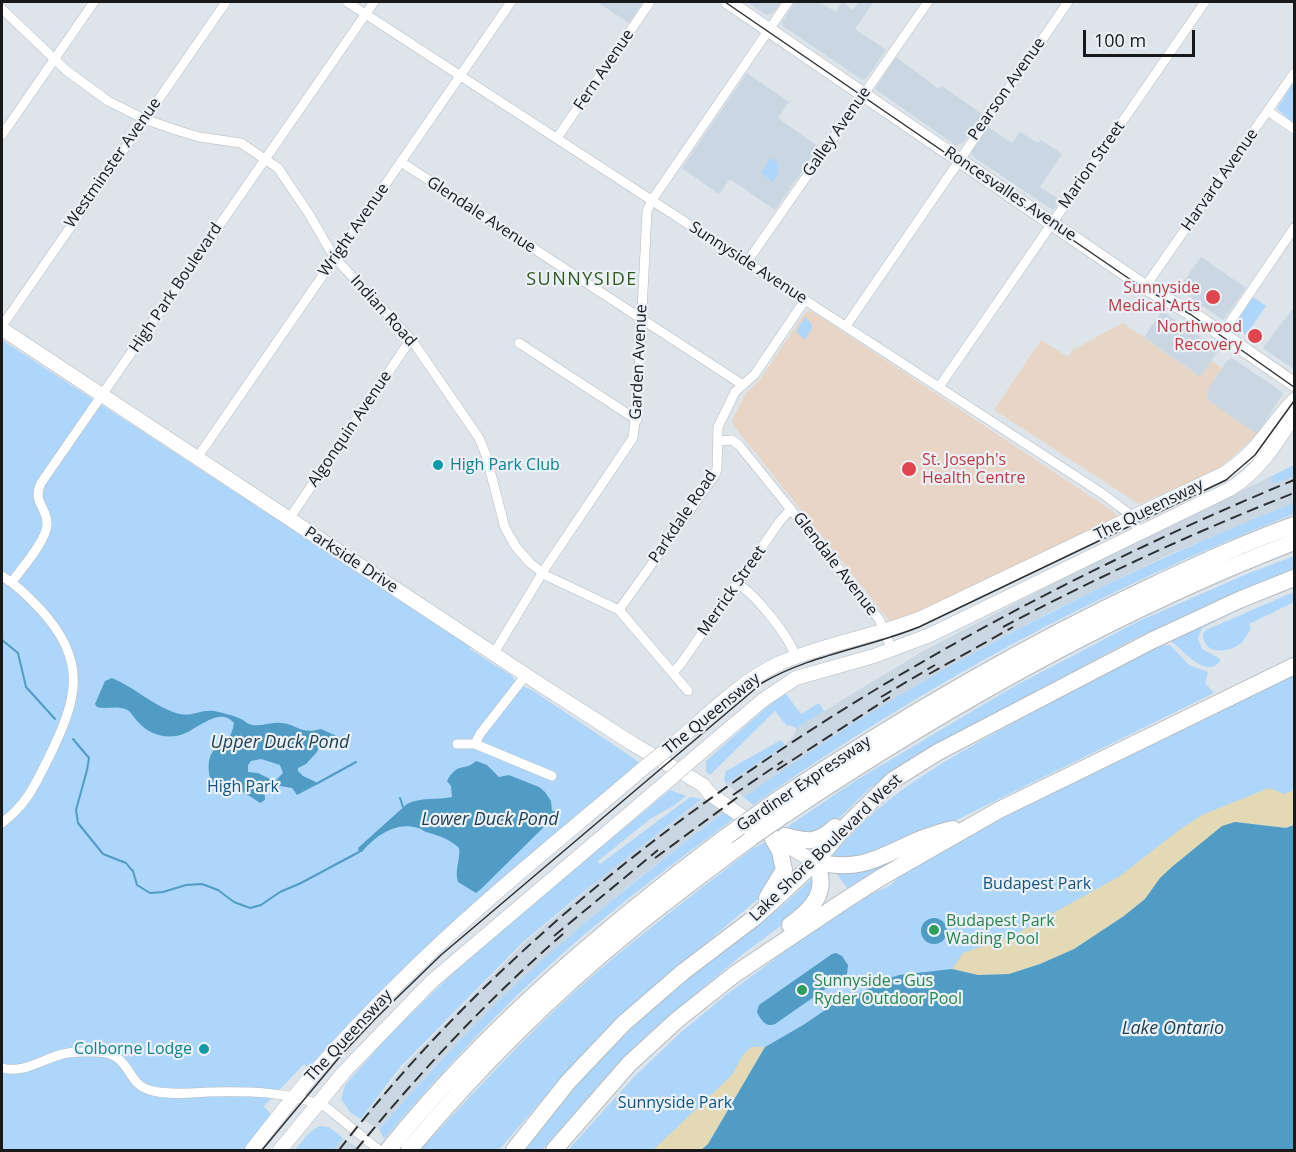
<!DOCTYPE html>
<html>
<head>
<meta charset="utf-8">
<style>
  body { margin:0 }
  #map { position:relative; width:1296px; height:1152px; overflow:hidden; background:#dde4ea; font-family:"Open Sans",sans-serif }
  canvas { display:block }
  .frame { position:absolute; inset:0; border:3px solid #17191b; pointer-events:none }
  .scale { position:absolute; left:1083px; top:30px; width:112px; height:27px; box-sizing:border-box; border:3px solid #17191b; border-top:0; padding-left:8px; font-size:18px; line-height:21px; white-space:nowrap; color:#17191b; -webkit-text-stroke:4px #ebf1f7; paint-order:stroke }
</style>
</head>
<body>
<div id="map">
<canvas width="1296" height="1152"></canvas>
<div class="frame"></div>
<div class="scale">100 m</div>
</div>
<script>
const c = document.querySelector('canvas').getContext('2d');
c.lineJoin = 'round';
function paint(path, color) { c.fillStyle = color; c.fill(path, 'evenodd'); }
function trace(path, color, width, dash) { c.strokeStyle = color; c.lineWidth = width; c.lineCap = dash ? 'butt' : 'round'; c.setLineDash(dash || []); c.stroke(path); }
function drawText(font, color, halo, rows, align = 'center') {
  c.font = font + ' "Open Sans",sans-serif'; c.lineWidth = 4.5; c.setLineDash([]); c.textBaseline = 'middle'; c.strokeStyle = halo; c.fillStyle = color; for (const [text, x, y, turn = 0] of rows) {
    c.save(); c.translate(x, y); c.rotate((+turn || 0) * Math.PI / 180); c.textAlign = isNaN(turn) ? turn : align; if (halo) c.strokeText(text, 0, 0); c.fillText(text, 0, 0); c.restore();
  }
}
paint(new Path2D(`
  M597,2H643L629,23Z
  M747,2H781L773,13L766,15Z
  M795,2H820L836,12L842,2L853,10L859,2L873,3L855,29L886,50L866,79L862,80L783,26L782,22Z
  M896,57L939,89L942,86L983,115L963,143L955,145L875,89Z
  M747,73L789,102L778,118L819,147L775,210L730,179L719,194L682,168Z
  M988,127L1012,143L1020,132L1038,143L1041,140L1062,154L1040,187L1060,200L1055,208L1053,210L972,156L971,151Z
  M1201,257L1246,288L1223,320L1178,289Z
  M1294,307V369L1263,348Z
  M1162,311L1219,350L1200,377L1144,337Z
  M1232,358L1281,391L1283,394L1257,434L1210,402L1207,396L1210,385L1227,361Z
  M1294,476V503L1168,555L1052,611L988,645L847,727L744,797L726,784L785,745L795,734L796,728L925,650L1083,568L1270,477L1274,484Z
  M705,798L724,812L637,879L568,937L498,1002L435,1066L379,1129L362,1119L407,1063L522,945L605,875Z
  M343,1138L360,1150H334Z`), '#cad7e2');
paint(new Path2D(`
  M1123,323L1200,377L1212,361L1222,368L1210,385L1207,397L1210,402L1257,434L1219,469L1139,504L994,410L1041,340L1068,357L1073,350Z`), '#e7d6c5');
paint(new Path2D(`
  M808,311L813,312L1114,512L1117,516L1114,520L892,624L734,426L732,420L746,393L759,381L804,314Z`), '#e9d5c6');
paint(new Path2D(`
  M1294,81V123L1277,109Z
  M771,158L778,162V174L773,182L761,173Z
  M1253,297L1266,306L1246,335L1233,326Z
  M805,317L811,323L812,328L805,340L796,331Z
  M2,340L471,646L470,649L512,676C516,684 524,687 532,690L639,762L402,971L350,1022L308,1068L304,1064L264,1106L271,1115L244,1150H2Z
  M1294,465V476L1274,484L1270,477Z
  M1294,503V514C1102,589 921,686 753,805L744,797C779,773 813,749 849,726C991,638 1139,564 1294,503Z
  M1294,556V569L1227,596L1130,641L933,747L870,788L824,833L818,835L790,831L787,827L855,781L1013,687L1139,621L1247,574Z
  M1294,592V602L1249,624L1251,628C1247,634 1245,640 1240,644C1226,654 1203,654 1203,634L1206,630Z
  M1215,619L1216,621L1202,628L1198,638L1202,649L1219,658L1220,661C1206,681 1181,647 1169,640Z
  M1170,645L1189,665L1208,672L1205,683L1214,693L879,858L835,863L833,855C884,792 951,757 1021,719C1064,696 1108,672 1151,649L1158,646Z
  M1294,675V825L1040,964L899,975L883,980L855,996L843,998L803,1025L765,1047L751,1073L701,1150H568L633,1078L680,1033L726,995L803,938L869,895L891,885L901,874L1006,816Z
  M785,693L801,714L819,703L824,711L796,728L789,725L787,726L775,711L710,775L706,771V761L766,708Z
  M781,740L785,745L726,784L724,779L726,771Z
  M670,790L686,796L673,806L650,819L598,861L600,864L690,797L702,799L577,897L523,942L400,1067L361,1119L351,1113L341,1099L345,1085L391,1033L476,951Z
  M724,812L733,819C678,860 623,901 571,946C503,1005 443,1070 384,1139L379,1129C417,1086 456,1043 497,1002C568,933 646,872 724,812Z
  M765,842L769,844L777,863L768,888L758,899L656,985L611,1026L573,1064L499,1150H420C473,1094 523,1038 580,987C635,938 694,894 752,849Z
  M893,860L894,862L848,889L836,873L861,872Z
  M812,878L818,880L802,910L743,954L647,1035L602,1081L542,1150H523C569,1089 621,1034 681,985C724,949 773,918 812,878Z
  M319,1126L329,1127L343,1138L334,1150H295L307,1135Z`), '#add6fa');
paint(new Path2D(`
  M1269,788L1284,794L1294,790V825L1286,828L1235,822L1173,866L1145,899L1124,916L1074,949L1040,964L1009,974L978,975L952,969L963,953L1014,935L1120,876L1179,830L1202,815Z
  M751,1047H765L708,1144L701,1150H653L732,1075L743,1055Z`), '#e3d9b5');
paint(new Path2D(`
  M112,678C134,687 151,704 173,712C192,719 198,709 214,711C223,713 232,715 241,719C244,720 246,723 249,724C259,728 271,721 281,723C297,724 300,735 321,729L341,738L337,742H321L317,752L306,764L298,768V771L303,776L316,782V785L297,795L292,788L263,783L259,788L265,796V800L260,803L242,791L213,783C207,776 207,757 214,750C215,750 222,746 223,745C229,740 233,731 234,723C218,704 194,734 176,736C161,738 148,733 138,722C135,719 132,714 129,711C119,704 107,710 97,707L95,704L105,681ZM261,759L280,765L283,773L276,780H272L258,773L248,772V765L251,761Z
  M476,761L487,765L499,777L509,775L539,787L545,792L551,801L552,811H556L553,818L481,889L476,893L458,882C454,870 461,859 459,848C450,839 437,835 426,832C423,831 421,828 418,828C396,821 375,836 362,852H359L358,848L407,804C420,797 437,800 452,797L451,786L447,781C458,761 464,772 476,761Z
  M1235,822L1286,828L1294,825V1150H701L708,1144L765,1047L803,1025L843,998L855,996L883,980L899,975L952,969L978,975L1009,974L1040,964L1074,949L1124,916L1145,899L1160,878L1173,866L1222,826Z
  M921 931a13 13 0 1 1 26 0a13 13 0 1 1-26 0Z
  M836,953L842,956L848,965L847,974L775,1024C766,1028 761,1020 757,1012L759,1005L832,954Z`), '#509cc4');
trace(new Path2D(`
  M2,640L18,653L26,687L55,719
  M73,739L89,758L87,770L76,810L78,823L103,854L126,863L130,868L133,871L137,885L150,893L163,892L186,885L202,884L218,890L234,902L250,908L261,905L280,892L301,883L359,852
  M316,784L356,762
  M400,798L403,807`), '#509cc4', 2);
const street = new Path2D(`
  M347,2L1103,494L1128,513L1140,533
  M2,9L67,71L108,101L144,119L176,130L199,137L241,143L278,168L309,214L334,257L411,339L479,438L486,455L505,528L516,547L530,563L547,576L619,610L688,691
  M1268,111L1294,129
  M2,135L94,2
  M557,138L650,2
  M401,162L743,385
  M747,262L928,2
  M1145,287L1294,73
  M2,326L226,2
  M846,326L1068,2
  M1222,334L1294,228
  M519,343L637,420
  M939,387L1205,2
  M718,441L732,440L739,445L879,619L892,650
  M197,458L511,2
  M289,519L411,339
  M2,576C17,585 28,596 40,609C88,661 78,698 49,757C35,785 27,804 2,823
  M12,582C21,569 47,540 47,524C47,506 32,503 41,483L374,2
  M737,583C757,596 788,635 796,657
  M619,610L715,475L717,469L718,427L735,392L755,374L805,300
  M494,653L546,567L633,438L638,392L647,211L652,200L788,2
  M673,672L680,665L780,521L791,509
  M457,744H475L552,776
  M475,744L480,734L526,675
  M2,1068C24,1074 42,1059 63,1054C73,1051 85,1052 95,1052C134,1052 123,1085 153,1091C170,1095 190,1093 208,1092C247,1091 289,1091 326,1107L379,1150`);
const secondary = new Path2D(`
  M728,2L1145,287L1194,315L1294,384
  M2,329L535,681L633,744L703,785L710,794L756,826
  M674,744C707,716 740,681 780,663C825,644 875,636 921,618L1225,473C1258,452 1269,426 1294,400
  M692,760L763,700L796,678L874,656L930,635L1230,489C1259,471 1276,444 1294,416
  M772,837L815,862
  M252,1150C296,1092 344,1037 396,986C474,907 562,838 646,766
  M280,1150L344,1072L431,982L670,779`);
const highway = new Path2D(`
  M773,803C896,721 1019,648 1152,586C1199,564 1246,542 1294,525
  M784,815C945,707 1113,612 1294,542
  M785,836C807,842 817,844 835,827
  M815,862C867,873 882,854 926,837C935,834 944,831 953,829
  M767,898L784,870L780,851L772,837
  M790,925C813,909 830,890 815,862
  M388,1150C488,1027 601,931 727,836
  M409,1150C476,1070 551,995 632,929C671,897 712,867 752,837
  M514,1150L568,1082L624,1023L683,972L754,918L783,892L815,862L844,828L893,780L938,752L1151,641L1239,600L1294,578
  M554,1150L629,1064L677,1020L735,974L844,901L880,878L999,810L1294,666`);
trace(street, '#b5bbc1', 10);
trace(secondary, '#b5bbc1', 15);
trace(highway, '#b5bbc1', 18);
trace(street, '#fff', 9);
trace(secondary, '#fff', 14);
trace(highway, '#fff', 16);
trace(new Path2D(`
  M725,2L1134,282L1190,314L1294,387
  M262,1150L342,1054L375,1019L441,955L762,683C810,655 867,648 919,627L1226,480L1255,455L1294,401`), '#2e3133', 1.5);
trace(new Path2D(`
  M1003,627C1098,577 1194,532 1294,493
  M929,674L1013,627
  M881,697L935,665
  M777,770L890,697
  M733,795L783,761
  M655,858L742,794
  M554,936L658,850
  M339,1150C576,844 941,626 1294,480
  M356,1150C419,1073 487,1000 563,934`), '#2e3133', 2, [12, 6]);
const secondaryBridge = new Path2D(`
  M646,766L674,744
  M670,779L692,760`);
const highwayBridge = new Path2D(`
  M727,836L773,803
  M752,837L784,815`);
trace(secondaryBridge, '#b5bbc1', 15, []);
trace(highwayBridge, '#b5bbc1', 18, []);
trace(secondaryBridge, '#fff', 14);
trace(highwayBridge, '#fff', 16);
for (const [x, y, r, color] of [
  [1213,297,8,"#e0444e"],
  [1255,336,8,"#e0444e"],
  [438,465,6,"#0f9aa8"],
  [909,469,8,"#e0444e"],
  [934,930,6,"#2e9e5b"],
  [802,990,6,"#2e9e5b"],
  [204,1049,6,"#0f9aa8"]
]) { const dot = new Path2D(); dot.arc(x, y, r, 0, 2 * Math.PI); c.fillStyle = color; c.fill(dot); trace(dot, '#ebf1f7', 2); }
drawText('16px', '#17191b', '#ebf1f7', [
  ["Fern Avenue",604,70,-56],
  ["Pearson Avenue",1007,89,-55],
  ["Galley Avenue",837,132,-55],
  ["Westminster Avenue",113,163,-55],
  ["Marion Street",1092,165,-55],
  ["Harvard Avenue",1220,180,-55],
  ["Roncesvalles Avenue",1010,194,34],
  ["Glendale Avenue",481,215,33],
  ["Wright Avenue",354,230,-55],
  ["Sunnyside Avenue",748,263,33],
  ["High Park Boulevard",176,288,-56],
  ["Indian Road",383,311,48],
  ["Garden Avenue",639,362,-87],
  ["Algonquin Avenue",350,429,-56],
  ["The Queensway",1149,510,-26],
  ["Parkdale Road",683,517,-56],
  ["Parkside Drive",351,560,33],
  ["Glendale Avenue",835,564,52],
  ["Merrick Street",732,591,-55],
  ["The Queensway",712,714,-39],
  ["Gardiner Expressway",804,784,-34],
  ["Lake Shore Boulevard West",826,848,-44],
  ["The Queensway",349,1036,-47]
]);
drawText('16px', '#be3a42', '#ebf1f7', [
  ["Sunnyside",1200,288],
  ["Medical Arts",1200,306],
  ["Northwood",1242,327],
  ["Recovery",1242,345],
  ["St. Joseph's",922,460,"left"],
  ["Health Centre",922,478,"left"]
], 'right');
drawText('16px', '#0d838f', '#ebf1f7', [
  ["High Park Club",450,465],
  ["Colborne Lodge",192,1049,"right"]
], 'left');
drawText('16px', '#0f5483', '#ebf1f7', [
  ["High Park",243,787],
  ["Budapest Park",1037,884],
  ["Sunnyside Park",675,1103]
]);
drawText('16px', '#27864d', '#ebf1f7', [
  ["Budapest Park",946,921],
  ["Wading Pool",946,939],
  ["Sunnyside - Gus",814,981],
  ["Ryder Outdoor Pool",814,999]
], 'left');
c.letterSpacing = '1.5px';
drawText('18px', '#2e581d', '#ebf1f7', [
  ["SUNNYSIDE",582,280]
]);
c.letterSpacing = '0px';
drawText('italic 18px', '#1c3e51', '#ebf1f7', [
  ["Upper Duck Pond",280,743],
  ["Lower Duck Pond",490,820],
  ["Lake Ontario",1173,1029]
]);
</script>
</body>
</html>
